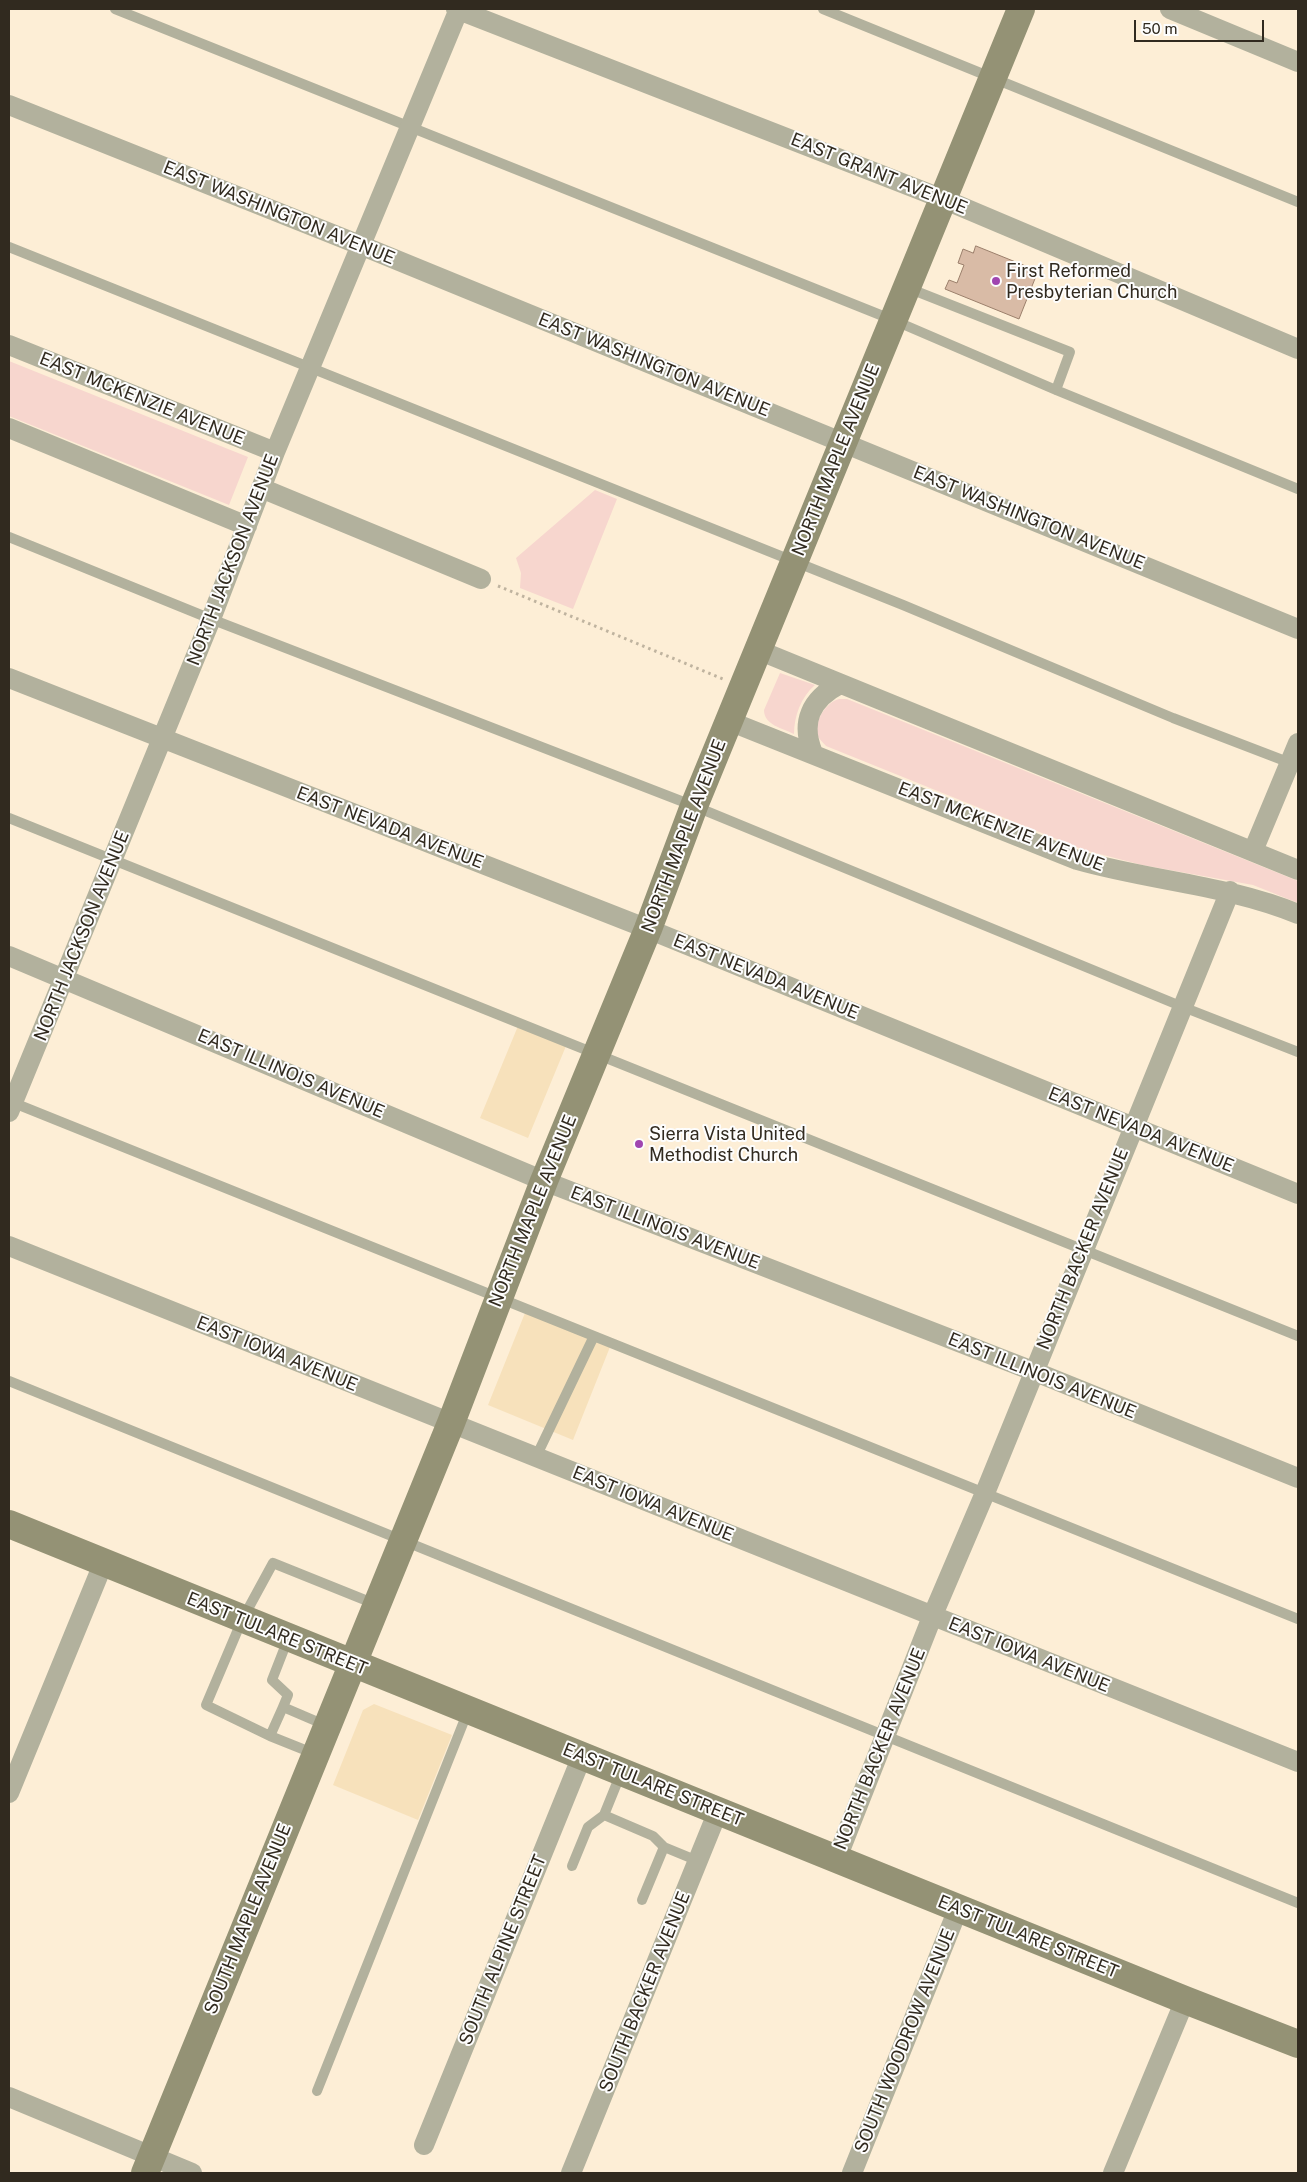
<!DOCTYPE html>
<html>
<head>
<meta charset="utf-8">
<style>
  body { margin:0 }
  #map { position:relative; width:1307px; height:2182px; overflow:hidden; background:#fdeed6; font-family:"Public Sans",sans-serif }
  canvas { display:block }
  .frame { position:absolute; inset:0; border:10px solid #312a1f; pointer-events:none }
  .scale { position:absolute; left:1134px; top:20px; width:130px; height:22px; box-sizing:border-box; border:2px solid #312a1f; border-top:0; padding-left:6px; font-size:15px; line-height:18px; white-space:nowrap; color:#312a1f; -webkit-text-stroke:4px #fdfdfd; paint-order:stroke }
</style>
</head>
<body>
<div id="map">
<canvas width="1307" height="2182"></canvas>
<div class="frame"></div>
<div class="scale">50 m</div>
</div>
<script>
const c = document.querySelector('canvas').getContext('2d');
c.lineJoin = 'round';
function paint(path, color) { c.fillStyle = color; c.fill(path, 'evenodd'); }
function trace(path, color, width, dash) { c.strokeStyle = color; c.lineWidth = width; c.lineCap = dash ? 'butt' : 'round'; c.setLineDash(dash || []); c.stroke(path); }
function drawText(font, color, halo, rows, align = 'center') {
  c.font = font + ' "Public Sans",sans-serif'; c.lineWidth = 4; c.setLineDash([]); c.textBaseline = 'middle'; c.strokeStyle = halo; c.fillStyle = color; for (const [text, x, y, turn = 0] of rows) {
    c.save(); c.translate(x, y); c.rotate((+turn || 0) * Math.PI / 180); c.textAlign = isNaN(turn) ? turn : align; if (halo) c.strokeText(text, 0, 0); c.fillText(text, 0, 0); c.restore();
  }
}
paint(new Path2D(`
  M518,1026L566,1046L528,1138L480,1118Z
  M525,1313L610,1347L573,1440L488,1405Z
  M374,1704L452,1735L418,1820L333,1785L363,1710Z`), '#f7e1bb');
paint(new Path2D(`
  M9,361L248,457L229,505L9,416Z
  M595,490L617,499L573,609L520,588L521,573L516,558Z
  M780,673L815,685C801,697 794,716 794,734C782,728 764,725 764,710Z
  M839,699H847L1298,881V903L1253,885L1142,865L1084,850L826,746C823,742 818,739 817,733C815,719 827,702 839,699Z`), '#f7d6ce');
const building = new Path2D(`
  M976,246L1038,271L1019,319L945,289L949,280L957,283L964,265L958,263L963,249L973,253Z`);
paint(building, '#d9bba6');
trace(building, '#9b7f6b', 1);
trace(new Path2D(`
  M498,586L723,679`), '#bfb39f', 3, [2.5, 4]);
trace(new Path2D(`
  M115,9L893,320L1056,390L1298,489
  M823,9L1298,202
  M9,247L903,605L1173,718L1293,764
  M908,288L1070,352L1056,390
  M9,537L211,619L694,806L1183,1007L1298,1052
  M9,818L1298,1336
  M9,1101L1298,1619
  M9,1381L1298,1903
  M536,1457L594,1336
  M288,1639L272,1680L288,1695L283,1707L325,1725
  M283,1707L270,1736L315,1754
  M270,1736L206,1705L242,1620L273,1563L375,1604
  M621,1773L604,1815L653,1836L664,1847L698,1861
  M572,1866L588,1827L604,1815
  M642,1900L664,1847
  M317,2091L468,1711`), '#b2b19d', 10);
trace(new Path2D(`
  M456,9L943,199L1298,349
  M1170,9L1298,62
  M9,105L360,245L1298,629
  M9,345L275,452
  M9,428L247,526
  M261,488L481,579
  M758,650L1298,870
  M9,678L648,929L1298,1194
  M729,721L1077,860C1151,881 1227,885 1298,914
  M813,753C800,722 811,699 840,684
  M1253,851L1298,743
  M9,956L544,1181L1033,1371L1298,1478
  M9,1112L211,619L275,452L459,9
  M9,1246L1298,1762
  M9,1793L103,1564
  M837,1858L932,1617L985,1493L1230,891
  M9,2097L192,2173
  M424,2145L582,1756
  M571,2173L718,1811
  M852,2173L958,1909
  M1113,2173L1185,2000`), '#b2b19d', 20);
trace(new Path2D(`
  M9,1524L1185,2000L1298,2044
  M145,2173L451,1423L544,1181L648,929L694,806L1021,9`), '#949275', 28);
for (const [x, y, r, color] of [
  [996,281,5,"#a045b0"],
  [639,1144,5,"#a045b0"]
]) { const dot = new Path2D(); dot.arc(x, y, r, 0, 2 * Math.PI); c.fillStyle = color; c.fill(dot); trace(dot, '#fdfdfd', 2); }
drawText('18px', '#312a1f', '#fdfdfd', [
  ["EAST GRANT AVENUE",879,174,22],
  ["EAST WASHINGTON AVENUE",279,213,22],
  ["EAST WASHINGTON AVENUE",654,365,22],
  ["EAST MCKENZIE AVENUE",142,399,22],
  ["NORTH MAPLE AVENUE",836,460,-68],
  ["EAST WASHINGTON AVENUE",1029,518,22],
  ["NORTH JACKSON AVENUE",233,560,-69],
  ["EAST MCKENZIE AVENUE",1001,827,21],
  ["EAST NEVADA AVENUE",390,828,21],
  ["NORTH MAPLE AVENUE",684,836,-69],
  ["NORTH JACKSON AVENUE",82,936,-68],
  ["EAST NEVADA AVENUE",766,977,22],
  ["EAST ILLINOIS AVENUE",291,1074,23],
  ["EAST NEVADA AVENUE",1141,1130,22],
  ["NORTH MAPLE AVENUE",533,1211,-68],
  ["EAST ILLINOIS AVENUE",665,1228,21],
  ["NORTH BACKER AVENUE",1083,1249,-68],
  ["EAST IOWA AVENUE",277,1354,22],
  ["EAST ILLINOIS AVENUE",1042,1376,22],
  ["EAST IOWA AVENUE",653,1504,22],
  ["EAST TULARE STREET",277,1634,22],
  ["EAST IOWA AVENUE",1029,1655,22],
  ["NORTH BACKER AVENUE",880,1749,-68],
  ["EAST TULARE STREET",653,1785,22],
  ["SOUTH MAPLE AVENUE",248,1919,-68],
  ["EAST TULARE STREET",1028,1937,22],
  ["SOUTH ALPINE STREET",503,1950,-68],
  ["SOUTH BACKER AVENUE",645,1992,-68],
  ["SOUTH WOODROW AVENUE",905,2041,-68]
]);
drawText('18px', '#312a1f', '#fdfdfd', [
  ["First Reformed",1006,271],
  ["Presbyterian Church",1006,292],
  ["Sierra Vista United",649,1134],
  ["Methodist Church",649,1155]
], 'left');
</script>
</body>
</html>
